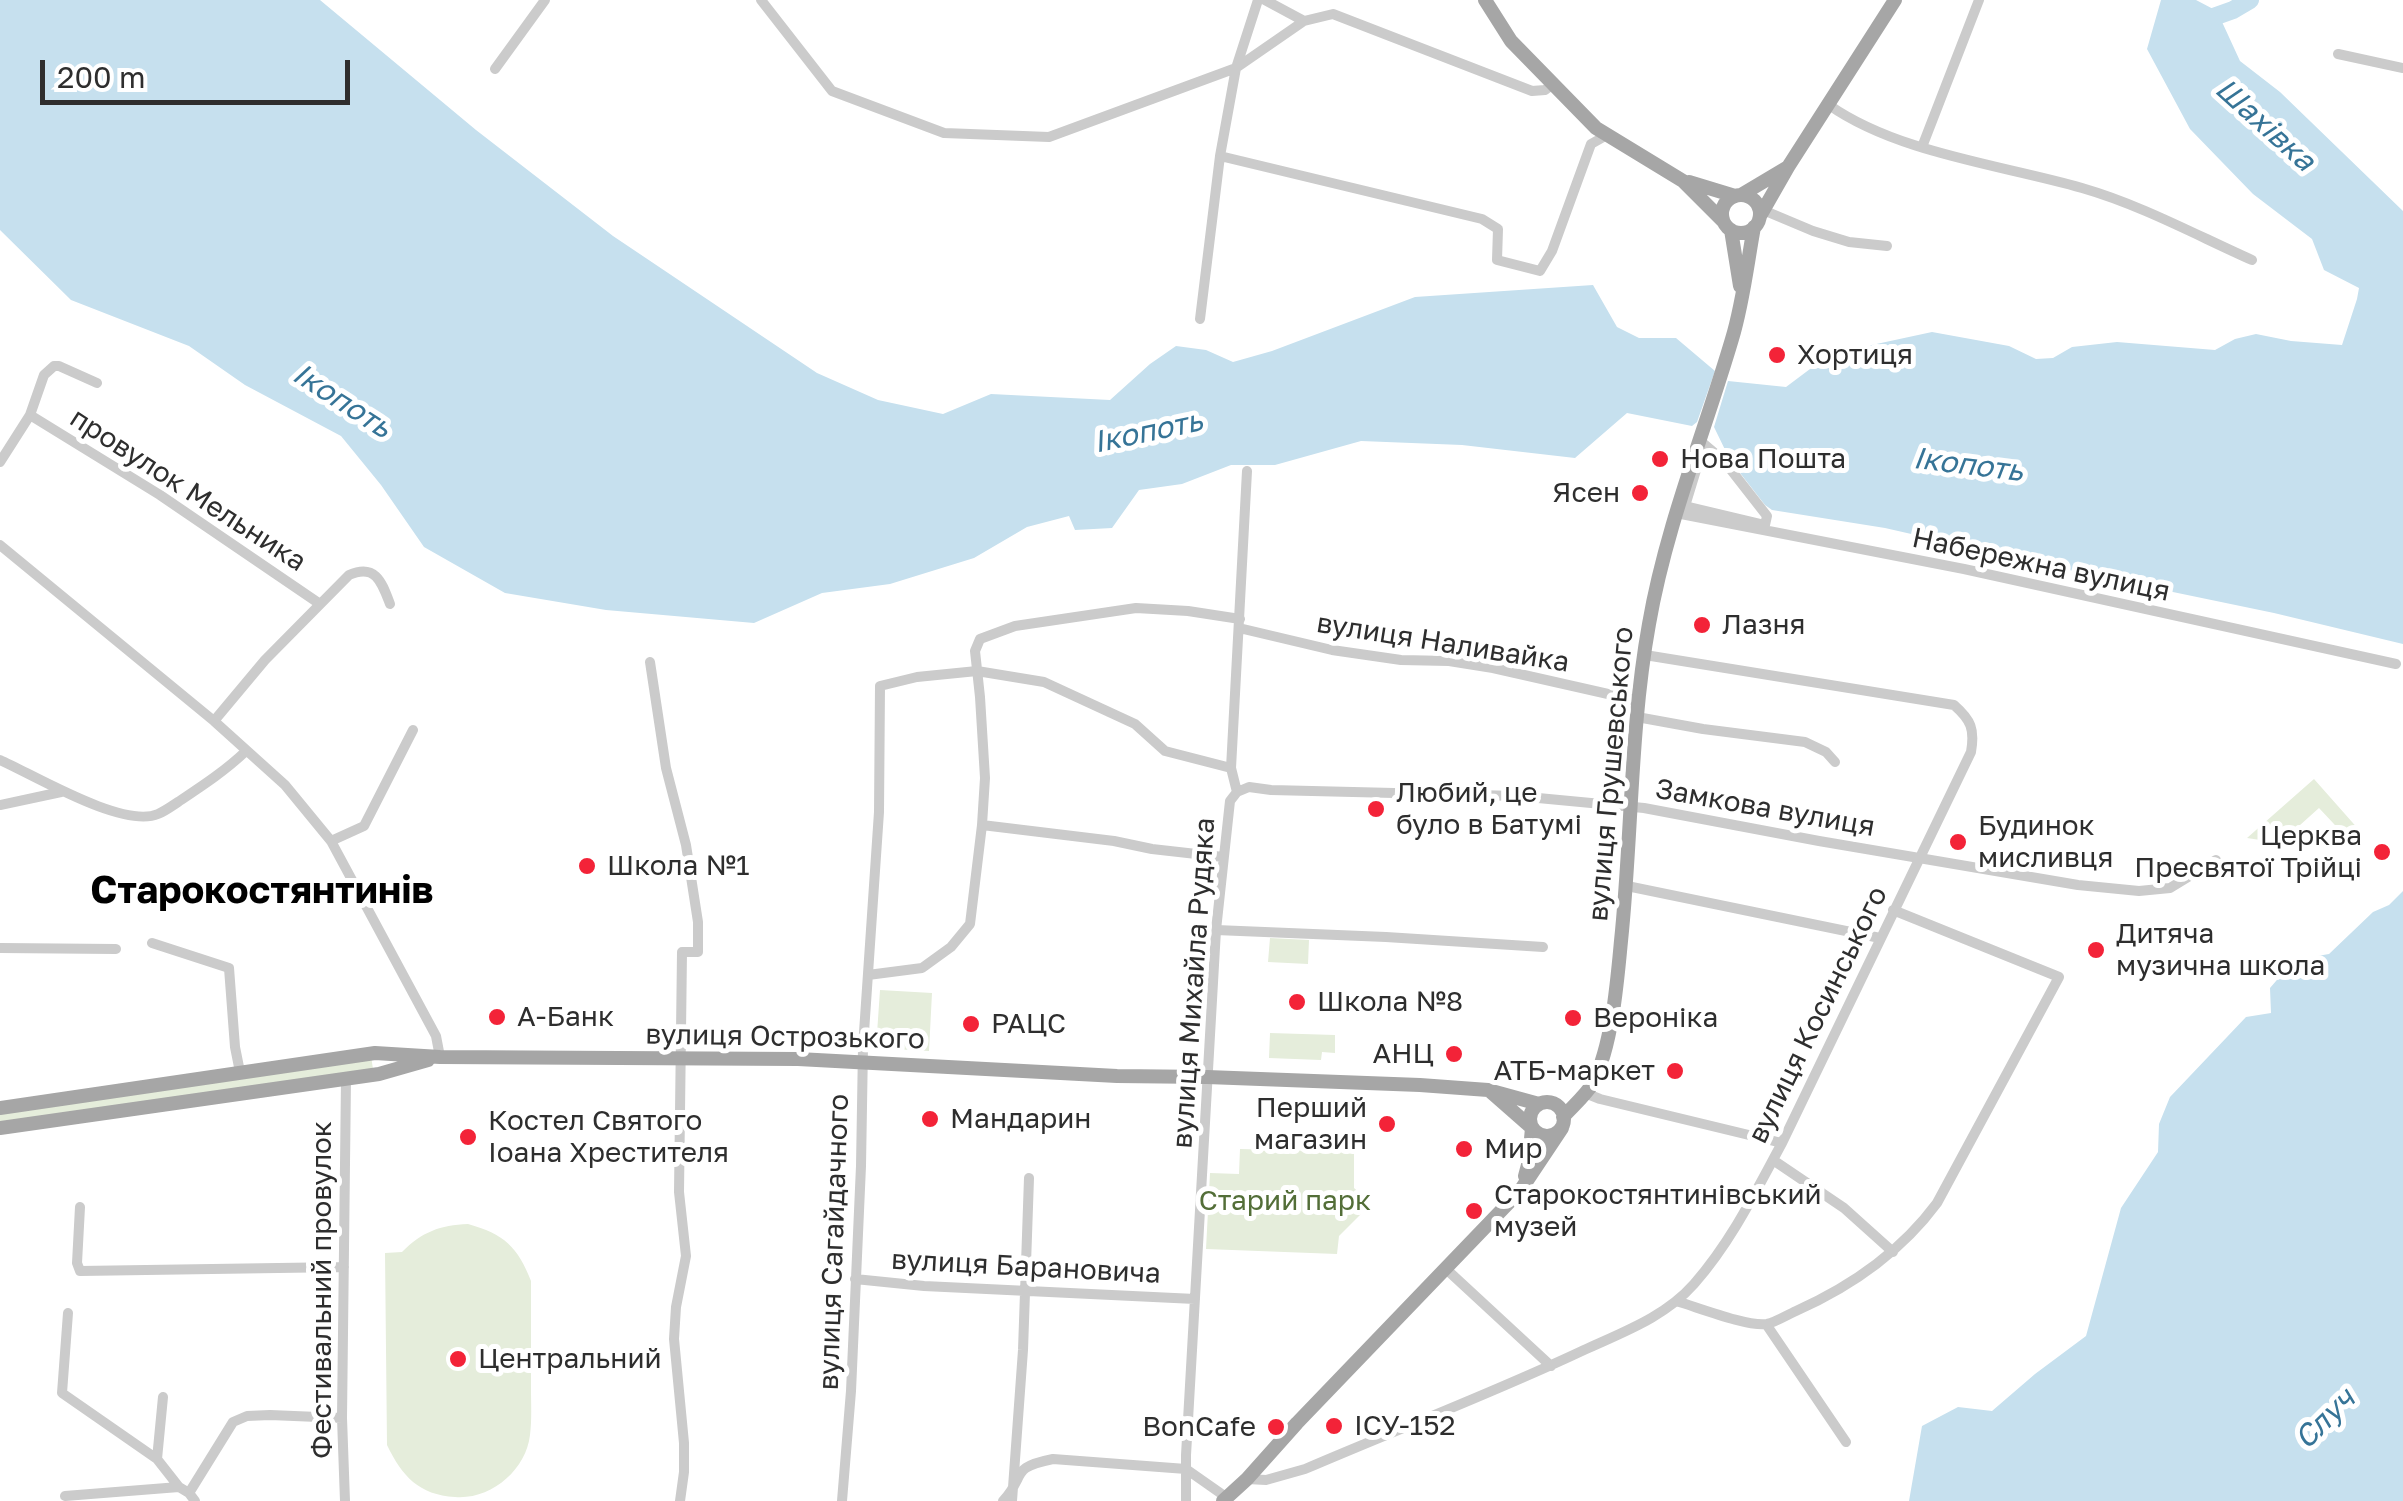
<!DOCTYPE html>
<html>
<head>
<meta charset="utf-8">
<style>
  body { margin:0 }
  #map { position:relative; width:2403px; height:1501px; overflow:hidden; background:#fff; font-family:"Golos Text",sans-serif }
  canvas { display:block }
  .scale { position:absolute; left:40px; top:60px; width:310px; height:45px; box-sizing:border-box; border:5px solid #2e2e2e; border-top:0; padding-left:12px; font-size:30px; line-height:35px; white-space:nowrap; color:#2e2e2e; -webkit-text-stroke:8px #fff; paint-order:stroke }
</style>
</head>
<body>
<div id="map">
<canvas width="2403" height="1501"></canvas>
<div class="scale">200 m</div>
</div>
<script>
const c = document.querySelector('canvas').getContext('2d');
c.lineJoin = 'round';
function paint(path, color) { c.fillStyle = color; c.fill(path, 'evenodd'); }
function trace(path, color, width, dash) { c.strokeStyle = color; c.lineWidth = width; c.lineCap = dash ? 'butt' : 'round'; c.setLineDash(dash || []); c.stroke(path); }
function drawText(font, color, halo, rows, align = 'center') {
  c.font = font + ' "Golos Text",sans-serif'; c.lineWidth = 10; c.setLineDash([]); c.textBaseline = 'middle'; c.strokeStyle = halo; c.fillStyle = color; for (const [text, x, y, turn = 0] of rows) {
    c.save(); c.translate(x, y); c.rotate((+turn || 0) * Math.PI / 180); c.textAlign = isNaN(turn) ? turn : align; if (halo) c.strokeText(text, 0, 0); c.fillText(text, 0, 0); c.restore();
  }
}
paint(new Path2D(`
  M2314,779L2360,831L2348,839L2319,808L2280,843L2247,838Z
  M1270,938L1309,940L1308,964L1268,962Z
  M880,990L932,993L929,1051L876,1048Z
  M1270,1033L1335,1035V1053L1322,1052L1321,1060L1269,1058Z
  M371,1056L373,1069L0,1124V1113Z
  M1240,1149L1354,1152V1188L1362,1195L1364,1211L1339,1236L1337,1254L1206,1249L1210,1173L1239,1174Z
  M468,1224C504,1234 518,1247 531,1281C531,1317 531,1353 531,1389C531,1404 532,1420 530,1435C526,1470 491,1500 455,1497C419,1495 402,1476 387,1445L385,1253L402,1252C422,1232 440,1225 468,1224Z`), '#e5eddb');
paint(new Path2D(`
  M0,0H320L476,130L613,236L817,373L878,400L943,414L991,394L1110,400L1150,364L1176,346L1206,350L1233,362L1272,351L1415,297L1593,285L1617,327L1639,338H1676L1715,371L1697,422L1692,426L1627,413L1575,458L1462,445L1361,441L1275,465H1231L1182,484L1139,490L1112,528L1075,530L1069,516L1027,527L974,558L890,584L822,593L754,623L606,610L505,593L424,547L381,485L341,436L245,385L189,346L71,300L0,230Z
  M2161,0H2196L2217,11L2240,61L2280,92L2403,211V644L2274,613L2091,575L1885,528L1772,510L1765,505L1730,460L1714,427L1728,381L1786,387L1830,354L1932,332L2009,346L2036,359L2053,358L2072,347L2117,342L2215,350L2235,339L2256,334L2291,341L2342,345L2357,299L2359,288L2324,270L2312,239L2253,194L2190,129L2147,49Z
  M2403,891V1501H1909L1922,1426L1958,1407L1992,1411L2035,1374L2086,1336L2121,1208L2158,1152L2159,1124L2170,1097L2246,1017L2271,1013L2270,988L2294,960L2329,954L2373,912L2389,905Z`), '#c6e0ee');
trace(new Path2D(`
  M2203,25L2205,20L2233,10L2250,0`), '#c6e0ee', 18);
trace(new Path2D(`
  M761,0L832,91L944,133L1049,137L1236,68L1304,21L1333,14L1532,91L1545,90L1553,84
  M1265,0L1304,21
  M2338,54L2403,68
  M495,69L545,0
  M1829,105C1897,153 2002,165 2082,188C2141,205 2196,235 2252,260
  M1922,147L1979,0
  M1220,156L1482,219L1498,229L1497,260L1540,271L1552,251L1591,144L1607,135
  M1763,210L1813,231L1849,242L1887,246
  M1200,319L1220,156L1236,68L1258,0
  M30,415L160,495L320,604
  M1704,444L1724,461L1767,516L1765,525L1685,506Z
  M0,462L30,415L44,375L54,366H59L97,383
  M1676,513L1964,569L2396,664
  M0,545L214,721L285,785L331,841L436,1036L440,1057
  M1239,628L1332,650L1401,660L1449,661L1493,668L1639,701
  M650,662L666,768L686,845L698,922V952H682L679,1192L686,1256L676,1307L674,1339L684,1443V1472L680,1501
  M1637,717L1703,729L1805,742L1826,752L1835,762
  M214,721L265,660L349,575C376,563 382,583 390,604
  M0,760C34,775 123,829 158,814C165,811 172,806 178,802C202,786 225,771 246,751
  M1237,792L1249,787L1271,790L1517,796L1644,808L1819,841L2078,885L2139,891L2170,888L2216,860
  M0,805L61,792
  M982,825L1114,841L1152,849L1223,857
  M331,841L364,826L413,730
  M1627,886L1880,938
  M1216,930L1386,937L1543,947
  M152,943L229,968L235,1047L240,1072
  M0,948L116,949
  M868,975L922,968L951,947L970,924L982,825L985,778L980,697L975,651L980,639L1015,626L1136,608L1188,611L1240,619
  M1585,1093L1600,1099L1782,1143
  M1773,1160L1844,1208L1893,1252
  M80,1207L77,1263L80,1271L344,1267
  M1445,1268L1551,1366
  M855,1279L924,1286L1195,1299
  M1676,1301C1697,1307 1748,1327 1767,1324C1776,1322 1787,1315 1796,1311C1852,1286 1900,1253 1937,1203L2059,977L1893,910
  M68,1313L62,1393L157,1459L163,1397
  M1766,1324L1846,1442
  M157,1459L179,1487
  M1247,1479L1266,1480L1305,1469C1398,1429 1493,1393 1584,1350C1623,1332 1665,1317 1694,1284C1731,1242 1756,1191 1782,1143L1971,752C1975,729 1971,720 1954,705L1645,655
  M189,1493L233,1422L247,1416L270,1415L342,1418
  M65,1496L179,1487L189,1493L195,1501
  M345,1501L342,1418L346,1079
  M842,1501L851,1391L861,1166L863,1047L879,812L880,686L917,677L977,671L1044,682L1135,724L1165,751L1231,768
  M1003,1501C1027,1476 1008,1468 1053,1459L1186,1469L1226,1497
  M1012,1501L1023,1350L1029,1178
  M1186,1501V1455L1216,930L1230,801L1237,792L1231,768L1247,471`), '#cbcbcb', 10);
trace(new Path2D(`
  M1485,0L1511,41L1596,128L1683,181L1723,221
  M1689,182L1735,196
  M1741,195L1788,167
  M1722 214a19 19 0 1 1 38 0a19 19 0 1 1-38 0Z
  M1760,216L1788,167L1895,0
  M1731,230L1740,286
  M1491,1092L1532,1128L1529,1161L1525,1176
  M1530 1119a17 17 0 1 1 34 0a17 17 0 1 1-34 0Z
  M0,1108L375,1053L440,1057L798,1059L1117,1076L1207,1077L1420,1085L1488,1090L1539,1104
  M1563,1117C1573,1106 1586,1095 1593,1083C1612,1045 1617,984 1621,941C1632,836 1630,729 1649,624C1666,526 1704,434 1732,339C1743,303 1747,265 1754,227
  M0,1128L379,1074L428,1060
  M1223,1501L1247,1479L1297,1423L1520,1191L1562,1128`), '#a6a6a6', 14);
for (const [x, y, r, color] of [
  [1777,355,10,"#f32338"],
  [1660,459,10,"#f32338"],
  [1640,493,10,"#f32338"],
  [1702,625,10,"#f32338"],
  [1376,809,10,"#f32338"],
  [1958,842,10,"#f32338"],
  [2382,852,10,"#f32338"],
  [587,866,10,"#f32338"],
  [2096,950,10,"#f32338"],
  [1297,1002,10,"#f32338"],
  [497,1017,10,"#f32338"],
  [1573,1018,10,"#f32338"],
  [971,1024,10,"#f32338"],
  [1454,1054,10,"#f32338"],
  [1675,1071,10,"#f32338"],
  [930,1119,10,"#f32338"],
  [1387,1124,10,"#f32338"],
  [468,1137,10,"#f32338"],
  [1464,1149,10,"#f32338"],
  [1474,1211,10,"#f32338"],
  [458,1359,10,"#f32338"],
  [1334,1426,10,"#f32338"],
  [1276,1427,10,"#f32338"]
]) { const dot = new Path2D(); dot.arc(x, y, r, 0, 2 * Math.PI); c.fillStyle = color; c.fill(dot); trace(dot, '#fff', 4); }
drawText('28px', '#2e2e2e', '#fff', [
  ["Хортиця",1797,355],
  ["Нова Пошта",1680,459],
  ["Ясен",1620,493,"right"],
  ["Лазня",1722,625],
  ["Любий, це",1396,793],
  ["було в Батумі",1396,825],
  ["Будинок",1978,826],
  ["мисливця",1978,858],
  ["Церква",2362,836,"right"],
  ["Пресвятої Трійці",2362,868,"right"],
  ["Школа №1",607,866],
  ["Дитяча",2116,934],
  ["музична школа",2116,966],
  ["Школа №8",1317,1002],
  ["А-Банк",517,1017],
  ["Вероніка",1593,1018],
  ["РАЦС",991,1024],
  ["АНЦ",1434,1054,"right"],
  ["АТБ-маркет",1655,1071,"right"],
  ["Перший",1367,1108,"right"],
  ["магазин",1367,1140,"right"],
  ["Мандарин",950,1119],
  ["Костел Святого",488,1121],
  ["Іоана Хрестителя",488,1153],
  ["Мир",1484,1149],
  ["Старокостянтинівський",1494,1195],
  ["музей",1494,1227],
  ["Центральний",478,1359],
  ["ІСУ-152",1354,1426],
  ["BonCafe",1256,1427,"right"]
], 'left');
drawText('28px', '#2e2e2e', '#fff', [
  ["провулок Мельника",188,490,33],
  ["Набережна вулиця",2041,565,12],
  ["вулиця Наливайка",1443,643,9],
  ["вулиця Грушевського",1611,774,-85],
  ["Замкова вулиця",1765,808,10],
  ["вулиця Михайла Рудяка",1194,983,-86],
  ["вулиця Косинського",1818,1015,-64],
  ["вулиця Острозького",785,1037,1],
  ["вулиця Сагайдачного",834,1242,-88],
  ["вулиця Барановича",1026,1267,3],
  ["Фестивальний провулок",322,1290,-90]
]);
drawText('28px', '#536e38', '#fff', [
  ["Старий парк",1285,1201]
]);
drawText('italic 30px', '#367497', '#fff', [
  ["Шахівка",2265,125,42],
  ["Ікопоть",342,401,33],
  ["Ікопоть",1148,432,-12],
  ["Ікопоть",1968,465,7],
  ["Случ",2325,1419,-45]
]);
drawText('bold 38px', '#000', '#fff', [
  ["Старокостянтинів",262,891]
]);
</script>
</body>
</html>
